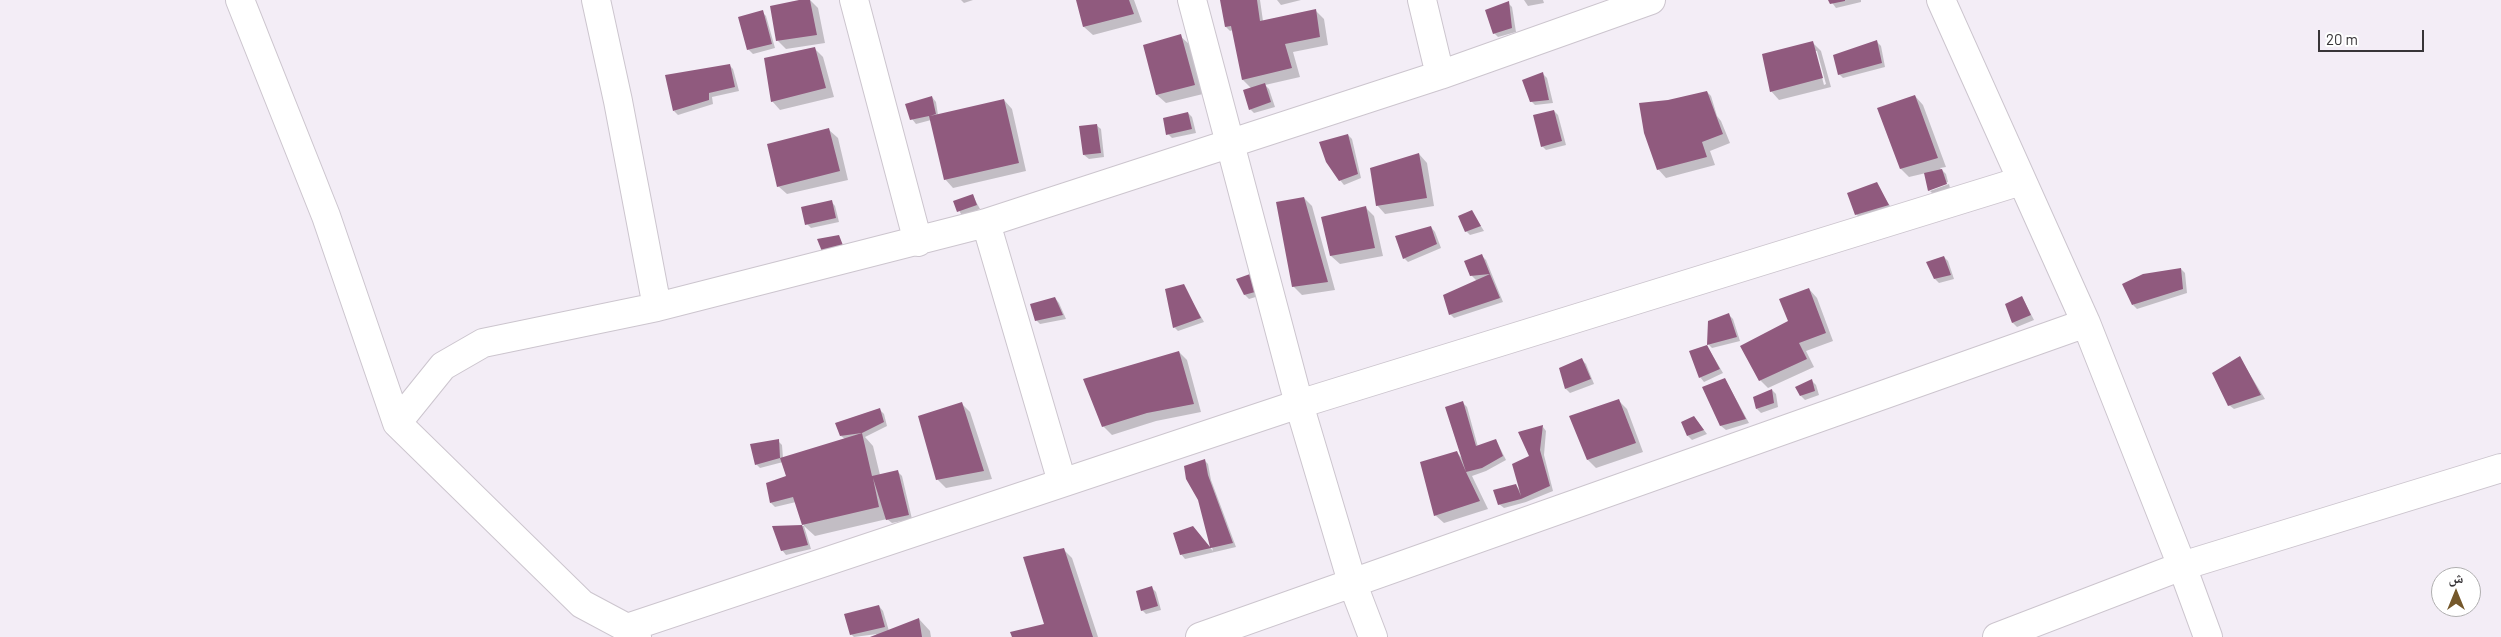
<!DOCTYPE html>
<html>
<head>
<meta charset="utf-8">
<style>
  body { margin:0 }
  #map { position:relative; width:2501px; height:637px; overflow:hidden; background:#f3edf6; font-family:Barlow,"Noto Naskh Arabic",sans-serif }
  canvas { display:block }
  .north { position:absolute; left:2431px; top:567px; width:50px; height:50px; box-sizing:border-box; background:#fff; border:1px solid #afaeaf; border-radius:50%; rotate:0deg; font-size:14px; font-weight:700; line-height:20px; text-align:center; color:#383538 }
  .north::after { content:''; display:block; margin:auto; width:18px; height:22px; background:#75582b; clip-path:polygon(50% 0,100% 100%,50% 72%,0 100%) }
  .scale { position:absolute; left:2318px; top:30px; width:106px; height:22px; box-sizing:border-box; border:2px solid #383538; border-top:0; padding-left:6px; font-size:15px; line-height:18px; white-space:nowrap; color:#383538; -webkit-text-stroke:4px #fff; paint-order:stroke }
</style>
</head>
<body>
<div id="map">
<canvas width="2501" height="637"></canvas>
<div class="north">ش</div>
<div class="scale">20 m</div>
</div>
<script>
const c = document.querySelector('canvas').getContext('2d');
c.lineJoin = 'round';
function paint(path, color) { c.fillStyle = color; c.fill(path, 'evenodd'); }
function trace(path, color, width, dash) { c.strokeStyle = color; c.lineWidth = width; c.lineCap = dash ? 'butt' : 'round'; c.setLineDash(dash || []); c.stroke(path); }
paint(new Path2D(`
  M806,0H810L818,8L825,43L786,49L778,41Z
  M961,0H973L964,3Z
  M1078,0H1134L1142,22L1093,35L1084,27Z
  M1221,0H1260L1263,21L1315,10L1324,19L1328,45L1293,52L1300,77L1265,85L1269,89L1275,107L1254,113L1250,109L1252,89L1243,80L1233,30L1230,31L1226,27Z
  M1277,0H1301L1281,5Z
  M1524,0H1543L1544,3L1528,6Z
  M1830,0H1861V2L1836,8Z
  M1508,3L1512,7L1516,32L1498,37L1494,33Z
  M762,12L766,16L775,48L753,54L748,49Z
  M1180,36L1189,44L1203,94L1166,103L1157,95L1144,46Z
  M1877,42L1881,46L1885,67L1843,78L1839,74Z
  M1813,43L1821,51L1831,87L1779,100L1771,91ZM1815,51H1817L1826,84L1824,85Z
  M815,49L823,57L834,97L780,110L772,101Z
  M729,65L733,69L739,91L712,97L713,104L678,115L674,111Z
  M1543,74L1547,78L1553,103L1535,105L1531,101Z
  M1707,92L1711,96L1717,116L1721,121L1730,143L1710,151L1715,165L1666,178L1658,169L1668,101Z
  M1915,96L1923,105L1946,167L1940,168L1946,174L1948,182L1930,188V191L1949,184L1950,188L1933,194L1929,190L1926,173L1909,177L1901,169L1879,109Z
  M932,97L936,102L938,115L1004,100L1012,109L1026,171L953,188L945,179L931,120L916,124L912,119Z
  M1554,111L1558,115L1566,145L1546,150L1542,146Z
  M1188,113L1192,117L1196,133L1172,138L1168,134Z
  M1096,125L1101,129L1104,157L1089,159L1084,155Z
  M829,130L838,138L848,180L787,194L778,186Z
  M1348,135L1352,139L1361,178L1344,185L1340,180Z
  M1419,154L1427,163L1434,206L1385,214L1377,205Z
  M1876,184L1892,209L1860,218L1856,214Z
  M973,196L980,209L962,216L955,202Z
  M1304,198L1312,206L1335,290L1302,295L1293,286Z
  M831,201L835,206L839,222L811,228L807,224Z
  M1365,207L1374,216L1383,256L1340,264L1331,256L1323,218Z
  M1472,212L1484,231L1470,235L1466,231Z
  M1431,227L1435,232L1441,248L1408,262L1404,258Z
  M1482,256L1486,260L1503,302L1454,318L1450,314L1477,281L1472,276Z
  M1944,257L1948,261L1954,279L1939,283L1935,279Z
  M2181,269L2185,273L2187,293L2137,309L2133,305Z
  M1249,276L1254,280L1259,296L1249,299L1245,295Z
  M1183,285L1204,322L1178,331L1174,327Z
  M1809,289L1817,298L1833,341L1806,351L1814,367L1768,388L1760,380Z
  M2022,297L2034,320L2017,327L2013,323L2006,305Z
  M1055,298L1059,303L1066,319L1040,324L1036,320Z
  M1729,315L1733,319L1740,341L1712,348L1708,344Z
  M1707,346L1723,373L1704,382L1700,377L1691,351Z
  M1179,352L1187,360L1201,412L1156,421L1112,435L1103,426Z
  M2240,358L2265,399L2234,409L2229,405Z
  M1582,360L1586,364L1594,384L1570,393L1566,389Z
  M1725,379L1749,423L1726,430L1721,426Z
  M1812,381L1816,385L1819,395L1805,400L1801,396Z
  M1772,390L1776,394L1778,407L1761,413L1757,409Z
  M1618,400L1627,409L1643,452L1596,468L1588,460L1571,417Z
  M1463,403L1467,407L1478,447L1496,440L1506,460L1486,471L1472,476L1488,509L1444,523L1435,515L1456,452L1464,460Z
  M962,404L970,412L992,479L946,488L937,479Z
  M880,410L884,414L887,426L865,437L873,446L880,475L898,472L902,476L912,519L892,523L887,519L815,536L804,526L811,549L786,555L782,550L774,527L804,526L796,502L775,507L771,503L787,477L783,462L760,468L756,464L778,441L782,445L783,458L845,439L841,436Z
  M1698,422L1707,434L1692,440L1688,436Z
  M1543,427L1546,431L1544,455L1553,491L1526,502L1504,508L1499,504L1515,485L1520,490Z
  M1204,460L1208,464L1211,480L1236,547L1185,559L1181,554L1197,532L1213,551L1199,499Z
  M1063,549L1072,558L1098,637H1013L1045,625Z
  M1152,588L1156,592L1161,610L1146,614L1142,610Z
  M879,606L883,611L889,631L919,619L930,631L931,637H873L877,634L854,637L851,634Z`), '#0003');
paint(new Path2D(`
  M799,0H810L817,35L776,41L770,6Z
  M1076,0H1129L1134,14L1083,27Z
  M1220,0H1257L1260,21L1316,9L1320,37L1285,44L1292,68L1242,80L1231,26L1225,27Z
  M1828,0H1845V1L1830,4Z
  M1509,1L1512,28L1493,34L1485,10Z
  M763,10L772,44L747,50L738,17Z
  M1181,34L1195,85L1156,95L1143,45Z
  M1877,40L1882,63L1838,75L1833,55Z
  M1813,41L1823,78L1770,92L1762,54Z
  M815,47L826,88L771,102L764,58Z
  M730,64L735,87L709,93V100L673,111L665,75Z
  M1543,72L1549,100L1530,102L1522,80Z
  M1265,83L1271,102L1249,110L1243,90Z
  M1707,91L1723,134L1702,142L1707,157L1657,170L1644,133L1639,103L1668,100Z
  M1915,95L1938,158L1900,169L1877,108Z
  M932,96L936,114L930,116L1004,99L1019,163L944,180L929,116L910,120L905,104Z
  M1554,110L1562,141L1541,147L1533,115Z
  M1188,112L1192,129L1166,135L1163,118Z
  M1097,124L1101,153L1083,155L1079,126Z
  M829,128L840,171L777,187L767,144Z
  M1348,134L1358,174L1339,181L1326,162L1319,142Z
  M1419,153L1427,198L1376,206L1370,168Z
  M1942,169L1947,184L1928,191L1924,173Z
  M1877,182L1889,205L1855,215L1847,193Z
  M973,194L977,205L957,212L953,201Z
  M1304,197L1328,282L1292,287L1276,202Z
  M832,200L836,218L805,225L801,207Z
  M1366,206L1375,248L1330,256L1321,217Z
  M1472,210L1481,226L1465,232L1458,216Z
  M1431,226L1437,244L1403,259L1395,236Z
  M839,235L844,248L823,254L817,239Z
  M1482,254L1490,274L1470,276L1464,261Z
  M1944,256L1951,275L1934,279L1926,262Z
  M2181,268L2183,289L2132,305L2122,284L2143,274Z
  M1250,274L1255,292L1244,295L1236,279Z
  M1490,274L1500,298L1449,315L1443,295Z
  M1184,284L1201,318L1173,328L1165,289Z
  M1809,288L1826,333L1799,343L1807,359L1759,381L1740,346L1788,321L1779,299Z
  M2022,296L2031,315L2012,323L2005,304Z
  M1055,297L1063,315L1035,321L1030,304Z
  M1729,313L1737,337L1707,345L1708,321Z
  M1707,345L1720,369L1699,378L1689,351Z
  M1179,351L1194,404L1147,413L1102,427L1083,379Z
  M2240,356L2261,395L2228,406L2212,373Z
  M1582,358L1591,379L1565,389L1559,368Z
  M1725,378L1746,419L1720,426L1702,387Z
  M1812,379L1815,391L1800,396L1795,387Z
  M1772,389L1774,403L1756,409L1753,397Z
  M1619,399L1636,443L1587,460L1569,416Z
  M1463,401L1476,446L1496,439L1503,456L1482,468L1466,472L1480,501L1434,516L1420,462L1457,451L1466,472L1445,407Z
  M962,402L984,471L936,480L918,416Z
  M880,408L884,422L862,433L840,436L835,423Z
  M1694,416L1704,430L1687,436L1681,422Z
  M1543,425L1540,450L1550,486L1521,499L1498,505L1493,490L1516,484L1521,496L1512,464L1529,456L1518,432Z
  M862,433L872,476L898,470L909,515L886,520L873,478L879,507L802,525L793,497L770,503L766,483L786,476L780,458L755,465L750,444L779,439L780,458Z
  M1205,459L1208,475L1233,543L1180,555L1173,533L1193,526L1210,547L1198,500L1186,479L1184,466Z
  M802,525L808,545L781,551L772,526Z
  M1064,548L1093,637H1012L1010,632L1044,624L1023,557Z
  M1152,586L1158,606L1141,611L1136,591Z
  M879,605L885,627L850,635L844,614Z
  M919,618L922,637H870Z`), '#905a7e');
const minor = new Path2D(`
  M240,0L326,216L397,423L582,604L627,628L637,637
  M596,0L618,101L657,307
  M854,0L918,242
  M1192,0L1299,404L1352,582L1373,637
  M1422,0L1440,75
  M1941,0L2086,323L2182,566L2208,637
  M986,223L1062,482
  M397,423L443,366L483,343L657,307L986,223L1440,75L1651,0
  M627,628L1299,404L2021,181
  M1200,637L2086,323
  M1997,637L2182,566L2501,468`);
trace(minor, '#ccc5ce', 30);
trace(minor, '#fff', 28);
</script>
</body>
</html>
